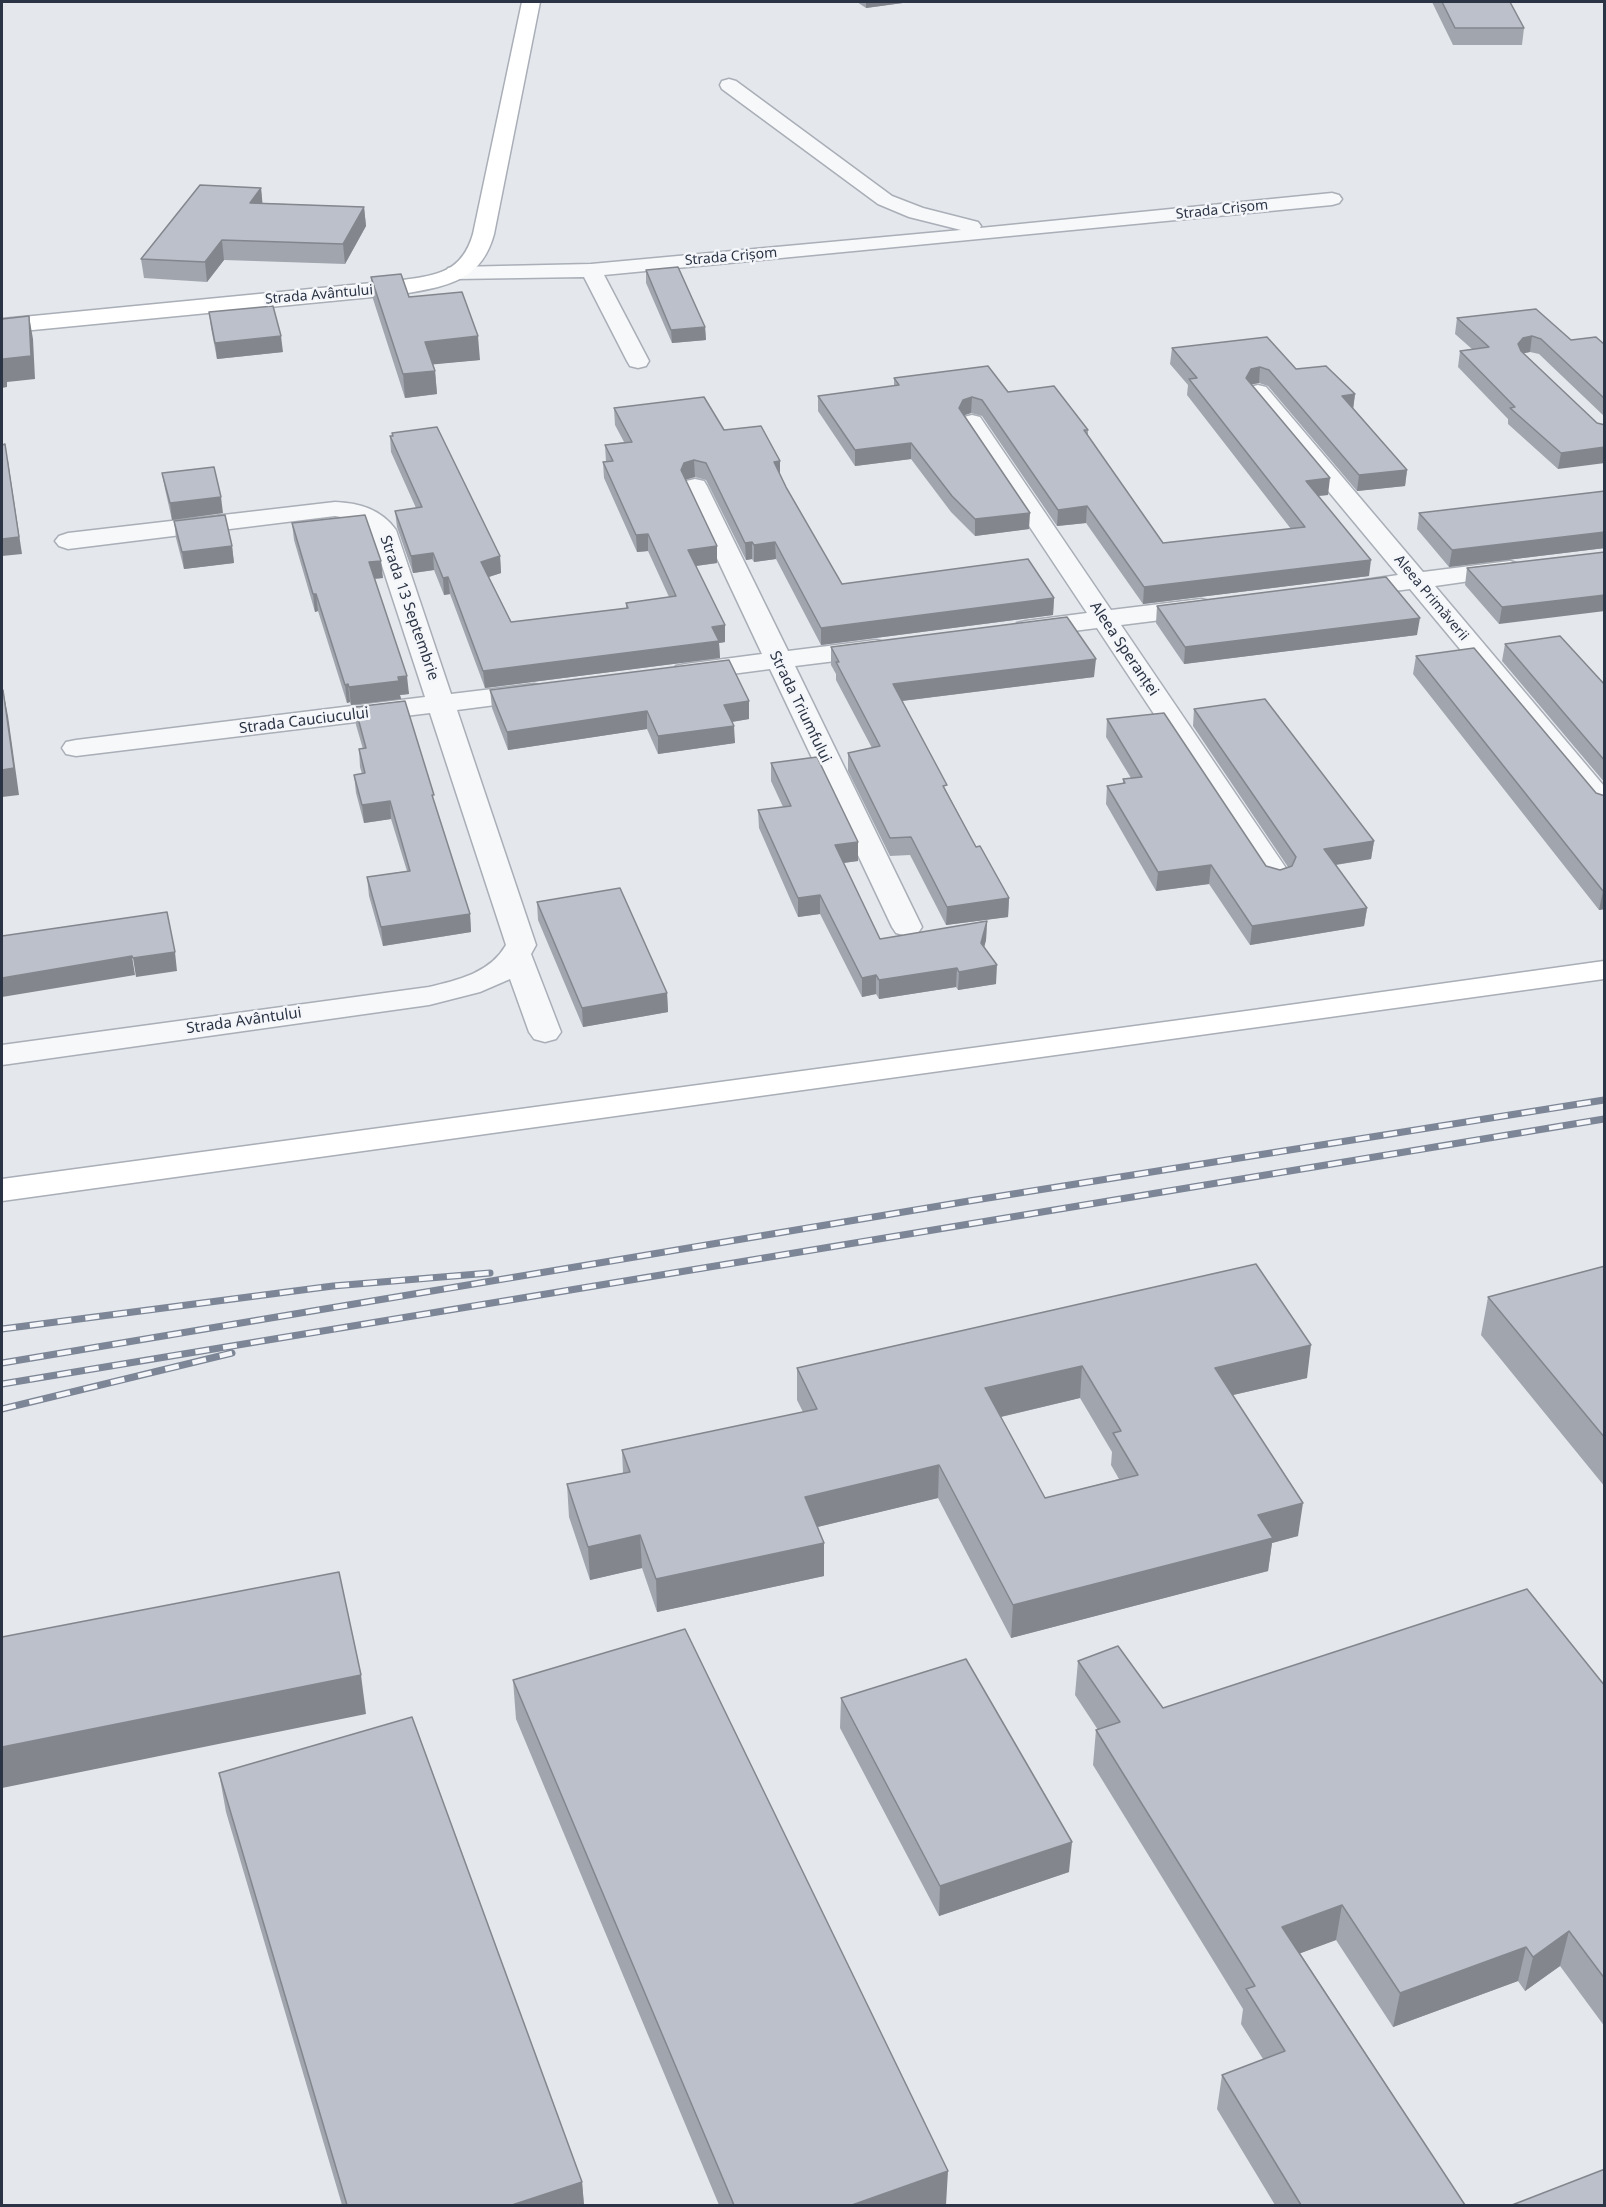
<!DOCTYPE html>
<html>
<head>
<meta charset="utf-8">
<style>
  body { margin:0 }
  #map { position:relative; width:1606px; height:2207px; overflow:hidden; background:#e4e7ec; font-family:"Noto Sans",sans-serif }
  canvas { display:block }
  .frame { position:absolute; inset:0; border:3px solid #2b3445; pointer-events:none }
</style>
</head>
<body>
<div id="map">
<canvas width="1606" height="2207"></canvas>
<div class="frame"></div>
</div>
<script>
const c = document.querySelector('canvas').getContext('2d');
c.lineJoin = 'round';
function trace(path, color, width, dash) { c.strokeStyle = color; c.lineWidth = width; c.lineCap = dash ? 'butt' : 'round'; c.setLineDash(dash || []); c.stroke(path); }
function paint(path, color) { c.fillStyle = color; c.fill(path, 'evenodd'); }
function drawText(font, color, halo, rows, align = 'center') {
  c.font = font + ' "Noto Sans",sans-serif'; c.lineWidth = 5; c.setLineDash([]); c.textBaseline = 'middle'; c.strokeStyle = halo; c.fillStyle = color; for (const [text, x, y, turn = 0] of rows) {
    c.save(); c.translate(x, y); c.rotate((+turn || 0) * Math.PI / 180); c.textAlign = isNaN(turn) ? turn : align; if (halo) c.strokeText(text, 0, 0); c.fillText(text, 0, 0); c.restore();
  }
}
const street = new Path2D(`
  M729,79L736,81L892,196L923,208L978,222L981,226L980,228L1332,193L1339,195L1342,199L1339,203L1332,205L604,275L649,361L646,366L638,368L630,366L627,361L584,277L456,279L448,278L445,273L448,268L456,267L591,264L961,230L909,217L878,204L722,89L720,85L722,81Z
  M1258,385L1266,387L1423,572L1510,561L1519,564L1523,569L1519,574L1435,586L1604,786V813L1594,810L1410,589L1347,597L1338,594L1334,589L1338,584L1398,575L1250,397L1246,392L1250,387Z
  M972,415L980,417L1111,610L1201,599L1210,601L1214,607L1210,613L1201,615L1121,625L1292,877L1288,883L1277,886L1266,883L1097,628L1026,637L1017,635L1013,629L1017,623L1026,621L1087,613L960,422L964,417Z
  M695,479L704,481L707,486L788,651L876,640L885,642L889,648L885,654L876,656L795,666L922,927L918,933L907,936L896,933L892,927L770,669L686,680L676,678L672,672L676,666L686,664L762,654L683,486L686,481Z
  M335,502C359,503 381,509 396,530L451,694L534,684L544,686L548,692L544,698L534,700L457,710L536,945L531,954L561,1032L556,1039L545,1042L534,1039L529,1032L510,979L480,992L429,1005L2,1065V1045L429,987C458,980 490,973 506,945L430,713L76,756L66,754L62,748L66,742L76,740L425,697L371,532L353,519L335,516L68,549L59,546L55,541L59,536L68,533Z`);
const secondary = new Path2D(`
  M522,2H540L494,234C481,282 446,286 403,294L2,333V319L403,280C438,275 462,272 473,234Z
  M1604,961V979L2,1201V1179L1239,1012Z`);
trace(street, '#a9aeb7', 3);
trace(secondary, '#a9aeb7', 3);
paint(street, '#f7f8fa');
paint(secondary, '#fff');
const rail = new Path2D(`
  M2,1329L333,1286L490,1273
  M2,1363L969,1201L1604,1100
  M2,1384L1604,1119
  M2,1409L232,1353`);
trace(rail, '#7d8696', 7);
trace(rail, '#f4f6f9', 4.5, [14]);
paint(new Path2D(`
  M857,2H910L866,8Z
  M1432,2H1510L1524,28L1522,45H1453Z
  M261,188L262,203L364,207L366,226L345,264L224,260L207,282L144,278L141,259Z
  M646,270L705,327L706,340L672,343L646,283Z
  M371,277L409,297L480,360L433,364L435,371L437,394L405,398L373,299Z
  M209,312L283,352L217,359L211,328Z
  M1457,318L1571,340L1605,345V417L1539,354L1530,352L1523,353L1597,423L1558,469L1508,424V419L1458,367L1460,351L1472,349L1455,334Z
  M1172,348L1296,369L1355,394L1353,408L1407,470L1405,486L1357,491L1268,386L1259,383L1251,384L1328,495L1318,496L1369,576L1143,604L1086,523L1057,526L982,416L971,413L964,415L1029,529L975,536L951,512L911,459L855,466L818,411V396L894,386V378L1008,392L1088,430V437L1163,543L1291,529L1187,395L1188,385L1170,364Z
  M614,408L724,430L780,461V474L786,487L842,584L1054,598L1053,615L821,645L776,559L754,562L752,559L746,560L706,480L695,477L685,480L717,546V563L696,566L725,642L719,643L720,658L485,688L450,594L444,595L434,570L413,573L397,527L395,511L416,508L391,452L390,436H392V433L500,556L501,573L489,577L511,622L626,608V603L669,597L648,551L637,552L604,478L603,462H606L605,445L624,442L615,425Z
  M162,473L223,513L172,520L165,489Z
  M1605,491V548L1449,567L1417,529L1419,513Z
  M174,521L232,546L234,563L184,569L176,538Z
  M292,523L383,578L374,579L409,694L400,695L401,699L351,705L350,702L347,703L318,611L315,612L294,540Z
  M1605,552L1499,624L1465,585L1467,568Z
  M1157,606L1417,635L1184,664L1156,623Z
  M1505,644L1604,685L1605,783L1502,661Z
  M831,647L1094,677L902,701L947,792L976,847L1009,898L1008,917L946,925L910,855L890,856L848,771V753L872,748L836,680V674L831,665Z
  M1416,656L1596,793L1605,796V909L1599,910L1413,674Z
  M490,690L749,701V719L732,722L735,743L658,754L647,729L508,750L492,708Z
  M355,707L435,806L470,914L471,932L383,946L369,896L367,877L407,871L391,819L364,823L356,793L354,775L362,774L360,767L359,749H363L356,725Z
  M1194,709L1374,841L1371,859L1336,865L1367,908L1364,926L1250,945L1209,884L1156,891L1106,804L1107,786L1123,784V779L1131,778L1106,737L1107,719L1266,866L1280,870L1288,867L1193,726Z
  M771,763L858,861L843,863L880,939L987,921L986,940L984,948L996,984L958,990L956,987L879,999L876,994L862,997L820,914L798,917L759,828L758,810L783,807L771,781Z
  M537,902L667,993L668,1012L583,1027L538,920Z
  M1256,1264L1307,1378L1233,1395L1298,1536L1272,1543L1268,1571L1011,1638L938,1498L817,1527L824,1543V1576L657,1612L642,1568L590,1580L569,1517L567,1484L623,1473L622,1450L803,1412L797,1400V1368ZM1080,1398L1112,1452L1111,1465L1119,1479L1045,1498L1001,1417Z
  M1605,1266V1487L1481,1335L1488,1297Z
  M1078,1661L1163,1708L1605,1686V2027L1560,1966L1525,1991L1518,1981L1393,2027L1336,1940L1300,1953L1465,2205H1275L1217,2109L1222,2075L1263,2059L1241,2024L1243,2009L1093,1765L1096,1730H1098L1075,1695Z
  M513,1680L946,2205H719L516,1719Z
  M841,1698L1069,1872L939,1916L840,1728Z
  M219,1773L582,2182L584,2205H342L226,1812Z`), '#a1a5ae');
paint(new Path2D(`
  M866,2H910L866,8Z
  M261,188L263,208L250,203Z
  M364,207L366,226L345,264L343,244Z
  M222,240L224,260L207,282L205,262Z
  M29,316L33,339L35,379L7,382V387L2,388V364L3,359Z
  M705,327L706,340L672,343L671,330Z
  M281,336L283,352L217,359L215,343Z
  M478,336L480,360L427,365L425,342Z
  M1532,336L1530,352L1520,354L1518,344L1523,338Z
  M1260,367L1259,383L1249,385L1246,378L1251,369Z
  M435,371L437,394L405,398L403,374Z
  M1355,394L1353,410L1342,396Z
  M972,397L971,413L962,416L959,408L963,400Z
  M911,443V459L855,466V450Z
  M1605,447V463L1558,469L1561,453Z
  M694,460L695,477L684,480L681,470L684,463Z
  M8,461L22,554L2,556V539Z
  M780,461V477L774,462Z
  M1407,470L1405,486L1357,491L1359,475Z
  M1330,478L1328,495L1304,497L1306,481Z
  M221,497L223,513L172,520L170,503Z
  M1087,506L1086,523L1057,526L1058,510Z
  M1030,513L1029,529L975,536V519Z
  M1605,532V548L1449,567L1452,550Z
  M648,534V551L637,552L636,535Z
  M752,542V559L746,560L745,543Z
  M775,542L776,559L754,562V545Z
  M232,546L234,563L184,569L182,552Z
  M717,546V563L688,567V550Z
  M433,553L434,570L413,573L411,556Z
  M500,556L501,573L482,579L481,562Z
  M1371,560L1369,576L1143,604L1144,587Z
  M381,561L383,578L371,579L369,562Z
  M448,577L450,594L444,595L443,578Z
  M313,594H316L318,611L315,612Z
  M1605,595V611L1499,624L1502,607Z
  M1054,598L1053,615L821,645V628Z
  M1420,618L1417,635L1184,664L1185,647Z
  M725,625V642L719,643L720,658L485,688L483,671Z
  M1096,659L1094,677L893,702V684Z
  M407,676L409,694L400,695L401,699L351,705L349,687Z
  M348,684L350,702L347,703L345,685Z
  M3,690L8,716L19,795L2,797Z
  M749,701V719L725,723L724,705Z
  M647,711V729L508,750L507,732Z
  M734,726L735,743L658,754V736Z
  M390,801L391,819L364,823L362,805Z
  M1374,841L1371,859L1321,867L1324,849Z
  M858,842V861L835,864V845Z
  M1211,865L1209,884L1156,891L1158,872Z
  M1603,891H1605V909L1599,910Z
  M820,895V914L798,917V898Z
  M1009,898L1008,917L946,925L947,907Z
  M1367,908L1364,926L1250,945L1252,926Z
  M470,914L471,932L383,946L381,927Z
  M987,921L986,940L980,962L981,943Z
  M175,952L177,971L136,977L133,958Z
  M132,956L135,975L2,997V978Z
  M997,965L996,984L958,990L959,972Z
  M957,968L956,987L879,999V980Z
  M876,975V994L862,997V978Z
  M667,993L668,1012L583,1027L582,1008Z
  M1311,1345L1307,1378L1211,1400L1215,1368Z
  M1082,1366L1080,1398L983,1421L985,1388Z
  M939,1465L938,1498L805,1530V1497Z
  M1303,1503L1298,1536L1272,1543L1268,1571L1011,1638L1013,1605L1258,1515Z
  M640,1535L642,1568L590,1580L588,1547Z
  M824,1543V1576L657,1612L656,1579Z
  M361,1675L366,1714L2,1788V1747Z
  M1072,1842L1069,1872L939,1916L940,1886Z
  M1342,1905L1336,1940L1277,1962L1282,1927Z
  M1569,1931L1560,1966L1525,1991L1533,1957Z
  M1526,1947L1518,1981L1393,2027L1400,1993Z
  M948,2171L946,2205H852Z
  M582,2182L584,2205H512Z`), '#83868d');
const building = new Path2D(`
  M1442,2H1510L1524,28H1455Z
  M200,185L261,188L250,203L364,207L343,244L222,240L205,262L141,259Z
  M678,267L705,327L671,330L646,270Z
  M401,274L409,297L462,292L478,336L425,342L435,371L403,374L371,277Z
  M273,306L281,336L215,343L209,312Z
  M1536,309L1571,340L1596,337L1605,345V399L1541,339L1532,336L1523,338L1518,344L1521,351L1597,423L1605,425V447L1561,453L1510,408L1515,407L1460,351L1489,347L1457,318Z
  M29,316L31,356L3,359V364H2V319Z
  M1267,337L1296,369L1326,366L1355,394L1342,396L1407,470L1359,475L1269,370L1260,367L1251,369L1246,378L1330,478L1306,481L1371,560L1144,587L1087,506L1058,510L982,400L972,397L963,400L959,408L1030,513L975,519L952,496L911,443L855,450L818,396L899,385L894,378L988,366L1008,392L1054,386L1088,430H1084L1163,543L1305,527L1189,379L1197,378L1172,348Z
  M704,397L724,430L761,426L780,461L774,462L786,487L842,584L1028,559L1054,598L821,628L775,542L754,545L752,542L745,543L706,463L694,460L684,463L681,470L717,546L688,550L725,625L712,627L719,641L483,671L448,577L443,578L433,553L411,556L395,511L422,507L390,436H393L392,433L437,427L500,556L481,562L511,622L628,608L626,603L676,596L648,534L636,535L603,462L613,461L605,445L632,442L614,408Z
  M5,444L19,537L2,539V445Z
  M214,467L221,497L170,503L162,473Z
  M1605,491V532L1452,550L1419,513Z
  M225,515L232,546L182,552L174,521Z
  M365,515L381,561L369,562L407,676L398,677L399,681L349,687L348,684L345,685L316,594H313L292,523Z
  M1605,552V595L1502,607L1467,568Z
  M1386,577L1420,618L1185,647L1157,606Z
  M1067,617L1096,659L893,684L947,785L943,786L976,847L980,846L1009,898L947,907L911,837L890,838L848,753L880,746L836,662H839L831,647Z
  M1560,636L1605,685V761L1505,644Z
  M1474,648L1596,793L1605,796V891H1603L1416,656Z
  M729,660L749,701L724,705L734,726L658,736L647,711L507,732L490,690Z
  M2,690H3L14,768L2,770Z
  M1265,699L1374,841L1324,849L1367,908L1252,926L1211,865L1158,872L1107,786L1125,783L1123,779L1142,777L1107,719L1164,713L1266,866L1280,870L1292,866L1296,857L1194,709Z
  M405,701L434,795H432L470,914L381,927L367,877L410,871L390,801L362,805L354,775L365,773L359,749L366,748L355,707Z
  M817,757L858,842L835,845L880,939L987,921L981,943L997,965L959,972L957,968L879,980L876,975L862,978L820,895L798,898L758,810L791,806L771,763Z
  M620,888L667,993L582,1008L537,902Z
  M167,912L175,952L133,958L132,956L2,978V936Z
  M1256,1264L1311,1345L1215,1368L1303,1503L1258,1515L1273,1538L1013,1605L939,1465L805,1497L824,1543L656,1579L640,1535L588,1547L567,1484L630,1472L622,1450L817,1409L797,1368ZM1082,1366L1121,1431L1113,1433L1138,1475L1045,1498L985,1388Z
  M1605,1266V1438L1488,1297Z
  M339,1572L361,1675L2,1747V1637Z
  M1527,1589L1605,1686V1979L1569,1931L1533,1957L1526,1947L1400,1993L1342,1905L1282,1927L1465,2205H1301L1222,2075L1285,2051L1246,1989L1255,1986L1096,1730L1120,1722L1078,1661L1118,1646L1163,1708Z
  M685,1629L948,2171L852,2205H734L513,1680Z
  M966,1659L1072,1842L940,1886L841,1698Z
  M412,1717L582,2182L512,2205H347L219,1773Z
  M1605,2169V2205H1512Z`);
paint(building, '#bbc0ca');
trace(building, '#83868d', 1.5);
drawText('14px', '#2b3445', '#f4f6f9', [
  ["Strada Crișom",1222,210,-6],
  ["Strada Crișom",731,257,-5],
  ["Strada Avântului",319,295,-5],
  ["Aleea Primăverii",1431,598,50]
]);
drawText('15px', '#2b3445', '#f4f6f9', [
  ["Strada 13 Septembrie",409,608,71],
  ["Aleea Speranței",1124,649,56],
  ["Strada Triumfului",800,707,64],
  ["Strada Cauciucului",304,721,-7],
  ["Strada Avântului",244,1021,-8]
]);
</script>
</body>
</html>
